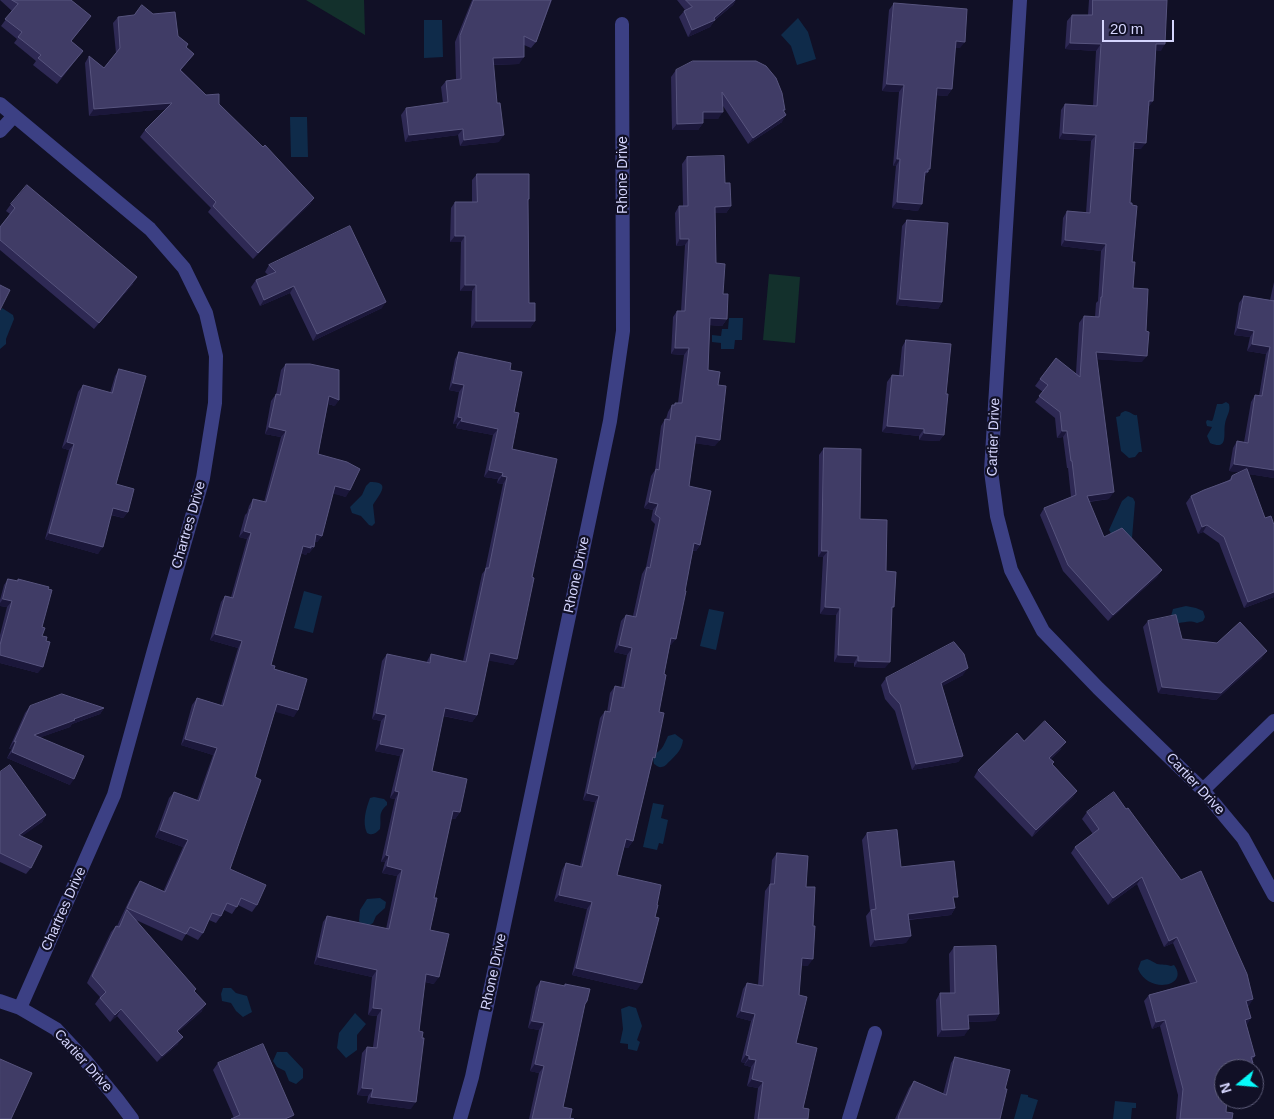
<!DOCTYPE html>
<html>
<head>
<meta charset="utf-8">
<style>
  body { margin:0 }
  #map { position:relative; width:1274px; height:1119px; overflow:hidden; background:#111026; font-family:Helvetica,sans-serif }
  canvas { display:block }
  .north { position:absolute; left:1214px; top:1059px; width:50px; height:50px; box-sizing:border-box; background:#111026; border:1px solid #605f7c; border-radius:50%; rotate:253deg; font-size:14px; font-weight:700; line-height:20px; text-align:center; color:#d6d6fe }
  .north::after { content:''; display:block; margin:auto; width:18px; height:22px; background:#07f9f9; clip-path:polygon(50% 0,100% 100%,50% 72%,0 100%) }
  .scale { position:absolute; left:1102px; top:20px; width:72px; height:22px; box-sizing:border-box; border:2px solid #d6d6fe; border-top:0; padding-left:6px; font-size:15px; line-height:18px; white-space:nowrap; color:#d6d6fe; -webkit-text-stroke:4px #111026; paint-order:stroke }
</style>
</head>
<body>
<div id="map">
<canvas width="1274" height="1119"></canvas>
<div class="north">N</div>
<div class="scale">20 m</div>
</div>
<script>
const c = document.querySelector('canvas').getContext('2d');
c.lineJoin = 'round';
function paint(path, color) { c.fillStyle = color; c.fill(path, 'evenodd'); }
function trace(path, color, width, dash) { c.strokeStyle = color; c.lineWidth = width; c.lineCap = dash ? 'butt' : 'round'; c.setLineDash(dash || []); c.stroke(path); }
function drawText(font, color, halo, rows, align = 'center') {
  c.font = font + ' Helvetica,sans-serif'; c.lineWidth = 4.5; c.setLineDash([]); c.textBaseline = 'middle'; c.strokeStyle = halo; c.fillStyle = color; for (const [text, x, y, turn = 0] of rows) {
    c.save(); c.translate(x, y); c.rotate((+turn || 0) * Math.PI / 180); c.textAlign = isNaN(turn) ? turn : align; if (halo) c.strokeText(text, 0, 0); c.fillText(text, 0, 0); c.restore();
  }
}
paint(new Path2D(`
  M306,0H364L365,35Z
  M769,274L800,277L795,343L763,340Z`), '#13302c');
paint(new Path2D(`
  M798,18L808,32L816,59L797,65L791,46L781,35Z
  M424,20H442L443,57L424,58Z
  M290,117H307L308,157H291Z
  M2,308L13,315L14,319L6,339V344L0,349V311Z
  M729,318H743L742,340H735L734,349H721V343L712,342V335L721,336L722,329H728Z
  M1226,402L1229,404C1231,412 1226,416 1225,424C1223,434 1229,451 1210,443L1207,436L1212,427L1207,426L1206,422L1207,420L1212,421L1213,419L1217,404H1222Z
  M1125,411C1130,411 1133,416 1137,415L1142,452H1139L1135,457L1129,458L1121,451L1116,417L1120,416L1121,413Z
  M370,482C393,481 378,496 373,505L375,523L372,526L369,525L361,516L352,513L350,507L362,495L366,486Z
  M1128,496L1133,498L1135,502L1132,538L1130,540L1112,535L1109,530L1122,501Z
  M304,591L322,596L313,633L294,628Z
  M1186,606L1196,608L1203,611L1205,617L1203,621L1197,623C1186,619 1183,625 1173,622L1171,616L1173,609Z
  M709,609L724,612L716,650L700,646Z
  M675,734L683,740C682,749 677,754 671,760C668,762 666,767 661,767C659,768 656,765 654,764C652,753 656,755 662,748C664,745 666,740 668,736Z
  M374,797L384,799L387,802V805C377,814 382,817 380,829C376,833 373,836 367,833C362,822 366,809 370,798Z
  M653,803L664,805L661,818L668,820L663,844L659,843L657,850L643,847Z
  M380,898L386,902L385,908L376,916L373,923L364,928L359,921L360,910L367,899Z
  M1147,959C1151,960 1153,962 1157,964C1162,965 1166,964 1171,966L1174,965C1190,986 1149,995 1138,969L1141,961Z
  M223,988H231L236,993L247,996L252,1012L243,1017L236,1011L231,1003L222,1001L221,994Z
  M629,1006L636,1008L642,1026L637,1040L640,1042L637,1051L628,1049V1044L620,1043L623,1029L621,1009Z
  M355,1013L366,1024L357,1035V1050L346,1058L337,1048L339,1033Z
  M277,1052H287L303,1069V1078L296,1084L289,1081L285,1071L277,1067L273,1061Z
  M1021,1094L1028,1095V1097L1038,1100L1032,1119H1014Z
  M1115,1101L1136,1103V1108H1132L1131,1119H1113Z`), '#0f2b4a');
trace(new Path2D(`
  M1020,0L991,471L997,516L1011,570L1043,631L1098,688L1203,790L1243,838L1274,895
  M0,104L150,229L184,268L206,313L216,356L215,403L203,478L154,650L114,795L20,1008
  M0,131L14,116
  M1203,790L1274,721
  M0,1001L20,1008L56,1029L85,1060L117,1099L132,1119
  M460,1119L472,1077L610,421L623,331L622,24
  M849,1119L875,1033`), '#3c4084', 14);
paint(new Path2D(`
  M0,0H71L86,23L71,41L83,51L57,84L33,65L36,61L14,43L17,39L1,26L12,11Z
  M472,0H552L536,42L531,48L524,45L519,64L493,65L499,142L460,146L458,135L405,142L401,115L406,108L443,103L441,87L446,81L456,79L455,42Z
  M677,0H736L733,5L715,20L710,27L688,37L679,17L685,10Z
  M1089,0H1167L1161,51L1156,50L1153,101L1148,107L1141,149H1134L1130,203L1132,205L1133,288L1142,362L1096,359L1109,499L1089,502L1104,537L1162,570L1157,577L1108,621L1063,571L1040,515L1044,508L1071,497L1068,468H1067L1063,437L1057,438L1055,418L1035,402L1043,392L1035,386L1040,379L1076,373L1079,323L1084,316L1095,317L1096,303L1098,301L1101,251L1061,246L1063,218L1067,211L1086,213L1091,141L1059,139L1061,110L1065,104L1093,106L1096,51L1065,49L1067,21L1072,15H1088Z
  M894,3L960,48H955L952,89L947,96L936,95L930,169L925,176L918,211L892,208L896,166H893L899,92L882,91L889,10Z
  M118,17L178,36L186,47L194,54L181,70L206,95L219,104L314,198L310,204L253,259L208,212L211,208L140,137L145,130L166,109L89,116L85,63L89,56L104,68L116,53L113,23Z
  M676,70L785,110L783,111L782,122L748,144L723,106L718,119H703V123L698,130H672L671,77Z
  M687,157L725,183L731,206L726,213H715L716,263L723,294L727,319L722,326L710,325L708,370L718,385L715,446L695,443L689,486L700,545L696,551H693L671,645H670L664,674L652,762L633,841L628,848L624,847L617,875L637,990L572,975L587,909L554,901L562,870L566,863L580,866L595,802L583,800L600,718L605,711L607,712L610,693L615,686L621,688L627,655L614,652L621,621L626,615L633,616L642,574L646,567L655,524L651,520L653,510L644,508L651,476L655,470L661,426L665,419H666L668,412L672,405H674L675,403H678L684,355L671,354L673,317L677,311H681L685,245L676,246L675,213L679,206H683L682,164Z
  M477,174L529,199L528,201L529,303L535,321L530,328H471L472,291H460L461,242H450L451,208L455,202H472V180Z
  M11,204L133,284L94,329L0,250V227L10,214L6,211Z
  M907,220L942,302L938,309L896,305L902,226Z
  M269,265L382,308L313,341L290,293L260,306L251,287L256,280L268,275L265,272Z
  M1274,282V478L1249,474L1274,597L1244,608L1219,543L1203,532L1198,534L1186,503L1191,496L1229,480L1232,476L1240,472L1229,471L1233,448L1237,441L1244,442L1251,402L1255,395L1259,396L1266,354L1247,351L1250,337L1234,335L1239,303L1244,296L1270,300Z
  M906,340L946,394L944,435L939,441L919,440V436L882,432L887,382L892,375H899L902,347Z
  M459,352L510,370L514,412L512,449L532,577L517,659L513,665L488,660L477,715L472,722L443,716L432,771L460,812L455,819L451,818L434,898L430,930L434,984L425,982L419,1031L411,1109L367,1103L368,1096L357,1095L362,1053L367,1047H373L377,1016L368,1015L372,977L314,964L323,922L327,916L386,929L397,876L382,873L385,862H381L395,799L390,798L400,756L375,751L381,721L372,719L382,661L387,654L426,663L431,654L463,661L482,574L485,570L503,484L497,483L498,479L484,477L493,435L456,428L457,424H453L459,392L449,390L455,359Z
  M286,364L335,406L328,404L318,454L346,497L333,493L322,536L317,542H315L314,547L309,553H307L306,555L301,553L271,665L274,669L294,717L275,711L255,777L230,869L257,905L252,912L238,905L232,914L224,910L221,916L216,923L209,920L203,933L198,940L186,934L182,941L136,920L195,992L202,1011L178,1032V1044L157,1062L117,1016L110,1022L95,1004L100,997L87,983L111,932L116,926H117L135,888L140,881L163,892L183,847L155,837L169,798L174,792L197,800L213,755L181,745L192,705L197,698L221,705L238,648L210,640L221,602L225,596L231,597L247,539L239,537L245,515L247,513L249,506L253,499L264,502L281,437L265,434L271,401L276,394V395L281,370Z
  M119,369L116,484L128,512L123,518L111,515L98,554L45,539L69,450L62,448L78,392L83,385L110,393L115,376Z
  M824,448L886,571L892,609L885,668L854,667V663L834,662L836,615L820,614L823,557H818L819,455Z
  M8,579L17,581L18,579L42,627V636L38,673L0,663V635L7,607L0,606V600L4,585Z
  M1148,621L1182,639L1262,658L1216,700L1158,693L1143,627Z
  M963,675L942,686L963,756L958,762L912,770L895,711L885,699L881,685L886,678Z
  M30,706L104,708L100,714L72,724L70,727L41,737L70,785L7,758L12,748L9,749L25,713Z
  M1024,741L1061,749L1051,759L1052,764L1077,791L1073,797L1032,837L974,777L978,770Z
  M0,772L46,815L42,822L21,836L31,868L26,874L0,862Z
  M1087,812L1253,999L1248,1006L1246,1025L1255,1056L1252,1060L1253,1063L1249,1069H1224L1226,1112L1232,1119H1176L1178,1095L1160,1026L1152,1029L1144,1001L1149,995L1190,983L1173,943L1164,947L1137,884L1108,905L1071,853L1075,847L1093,834L1082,819Z
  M867,833L901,867L954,902L955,908L951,915L909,920L906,943L870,947L866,916L870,911L862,840Z
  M777,853L806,887L808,966L801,965L796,1043L803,1108L808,1119H754L758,1088L747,1086L751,1067L744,1065L745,1063L741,1062L751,1021L736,1017L743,989L747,983L758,985L765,891L770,884L772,860Z
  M954,947L999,1014L995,1021L969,1022L964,1036L937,1037L936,1000L940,993H950L949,954Z
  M541,981L564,986L565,984L584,1006L563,1107L570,1118L574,1119H529L539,1073L530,1071L539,1030L528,1028L536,987Z
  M955,1057L1005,1089L1000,1119H895L909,1088L914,1081L943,1094L951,1063Z
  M218,1063L291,1119L234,1118L213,1070Z`), '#2e2954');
paint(new Path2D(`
  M735,0H736L733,5L713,21L715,20L710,27L688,37L692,30L714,18Z
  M956,41L965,42L960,48H951Z
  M1070,43L1101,44L1096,51L1065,49Z
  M1156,44H1165L1161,51L1152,50Z
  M524,57L519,64L488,65L493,58Z
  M887,84L904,85L899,92L882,91Z
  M937,88L952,89L947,96L932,95Z
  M1149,101H1153L1148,108Z
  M172,103L168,109L89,116L94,109Z
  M703,112H723L718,119H698Z
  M786,115L782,122L748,144L753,138Z
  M703,123L698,130H672L677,124Z
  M463,129L458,135L405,142L409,135Z
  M1063,133L1096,135L1091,141L1059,139Z
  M504,135L499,142L460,146L464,140Z
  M1134,142L1146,143L1141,149L1129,148Z
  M897,159H900L896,166H893Z
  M928,169H930L925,176V172Z
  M314,198L310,204L253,259L258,253Z
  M897,202L922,204L918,211L892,208Z
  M731,206L726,213H710L715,207Z
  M455,236H465L461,242H450Z
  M680,239H689L685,245L676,246Z
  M1065,240L1106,244L1101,251L1061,246Z
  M137,277L133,284L94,329L99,323Z
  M465,285H476L472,291H460Z
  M294,286L290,293L260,306L264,300Z
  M900,299L942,302L938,309L896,305Z
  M386,302L382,308L313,341L317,334Z
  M710,318L727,319L722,326L706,325Z
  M476,321H535L530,328H471Z
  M1238,328L1254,331L1250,337L1234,335Z
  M1252,344L1270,347L1266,354L1247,351Z
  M675,348H689L684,355L671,354Z
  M1096,352L1147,356L1142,362L1091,359Z
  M453,383L464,385L459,392L449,390Z
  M329,396L339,400L335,406L325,403Z
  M458,417L462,418L457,424H453Z
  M461,421L498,429L493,435L456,428Z
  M887,426L924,429L919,436L882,432Z
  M269,427L286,431L281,437L265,434Z
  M1062,431H1067L1063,437L1057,438Z
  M924,433L944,435L939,441L919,440Z
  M696,436L720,440L715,446L692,443Z
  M67,442L74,444L69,450L62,448Z
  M1234,464L1274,470V478L1229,471Z
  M489,470L503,473L498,479L484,477Z
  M502,476L507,477L503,484L497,483Z
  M335,486L350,490L346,497L330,493Z
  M1114,492L1109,499L1083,502L1087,496Z
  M649,502L658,504L653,510L644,508Z
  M113,508L128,512L123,518L109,514Z
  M1207,525L1203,532L1198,534L1202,527Z
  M244,531L251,533L247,539L239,537Z
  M49,533L103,547L98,554L45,539Z
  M316,534L322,536L317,542L312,541Z
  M694,543L700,545L696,551L690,550Z
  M303,546H311L314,547L309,553H307L306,555L299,553Z
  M822,551H828L823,557H818Z
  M1162,570L1157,577L1108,621L1113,615Z
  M1274,592V597L1244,608L1248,602Z
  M3,599L12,601L7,607L0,606V603Z
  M825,607L840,608L836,615L820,614Z
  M215,634L242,641L238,648L210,640Z
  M671,638L676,639L671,645L667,644Z
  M619,645L632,648L627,655L614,652Z
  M1267,651L1262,658L1216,700L1158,693L1162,687Z
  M490,653L517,659L513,665L485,660Z
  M0,655L43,667L38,673L0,663Z
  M838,655L858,656L854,663L834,662Z
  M858,661L890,662L885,668L854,667Z
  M968,668L963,675L937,689L941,683Z
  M277,704L298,710L294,717L272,711Z
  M104,708L100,714L72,724L70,727L30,741L34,735Z
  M445,708L477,715L472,722L440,715Z
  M376,713L386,715L381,721L372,719Z
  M185,739L217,748L213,755L181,745Z
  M16,741L12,748L9,749L14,742Z
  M1066,742L1061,749L1045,765L1049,758Z
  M380,744L404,749L400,756L375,751Z
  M12,752L74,779L70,785L7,758Z
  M963,756L958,762L912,770L916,764Z
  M395,791L399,792L395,799L390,798Z
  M1077,791L1073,797L1032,837L1036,830Z
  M587,793L599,796L595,802L583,800Z
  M453,811L460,812L455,819L448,817Z
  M46,815L42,822L14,842L19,835Z
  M160,830L188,840L183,847L155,837Z
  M626,839L633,841L628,848L621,846Z
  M386,855L389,856L385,862H381Z
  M387,866L402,870L397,876L382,873Z
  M1142,877L1137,884L1108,905L1113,898Z
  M559,895L592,902L587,909L554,901Z
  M955,908L951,915L903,920L908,914Z
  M911,936L906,943L870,947L875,940Z
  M1177,937L1173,943L1164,947L1169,941Z
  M318,957L377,970L372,977L314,964Z
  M802,958L813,959L808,966L797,965Z
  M576,968L642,983L637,990L572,975Z
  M426,974L439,977L434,984L422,981Z
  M1253,999L1249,1006L1242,1008L1246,1001Z
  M206,1004L202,1011L172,1037L177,1031Z
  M373,1008L382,1009L377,1016L368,1015Z
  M121,1009L117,1016L110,1022L115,1015Z
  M741,1011L755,1014L751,1021L736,1017Z
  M999,1014L995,1021L964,1022L968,1015Z
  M1251,1018L1247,1025L1245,1020Z
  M1165,1020L1160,1026L1152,1029L1156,1022Z
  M532,1021L544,1023L539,1030L528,1028Z
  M969,1029L964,1036L937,1037L942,1030Z
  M183,1037L178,1044L157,1062L162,1056Z
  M746,1055L749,1056L745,1063L741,1062Z
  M749,1059L756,1060L751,1067L744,1065Z
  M1253,1063L1249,1069H1244L1247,1065Z
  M535,1064L544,1066L539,1073L530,1071Z
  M752,1079L763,1082L758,1088L747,1086Z
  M362,1088L373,1089L368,1096L357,1095Z
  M371,1097L416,1102L411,1109L367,1103Z
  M294,1115L291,1119H285Z`), '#1b173a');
const building = new Path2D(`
  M12,0H71L91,16L71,41L83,51L61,77L38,58L41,55L18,37L22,32L5,19L18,4Z
  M474,0H551L536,42L524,36V57L493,58L497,103H500L504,135L464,140L463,129L409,135L406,108L448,102L446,81L461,79L460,36Z
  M686,0H735L714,18L715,20L692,30L684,11L692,7Z
  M1093,0H1167L1165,44H1156L1153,101H1149L1146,143L1134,142L1130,203H1132V205L1137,206L1132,262H1135L1133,288L1148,289L1146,331L1149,332L1147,356L1096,352L1114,492L1087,496L1104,537L1122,528L1162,570L1113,615L1068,565L1044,508L1076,495L1072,461H1071L1067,431H1062L1060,412L1039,396L1048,385L1040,379L1056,358L1080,377L1084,316L1099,317L1101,297H1102L1106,244L1065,240L1067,211L1090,213L1096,135L1063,133L1065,104L1097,106L1101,44L1070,43L1072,15H1092Z
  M894,3L967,9L965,42L956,41L952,89L937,88L930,169H928V172H925L922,204L897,202L900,159H897L904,85L887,84Z
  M142,5L153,14L175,12L178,36L188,44L186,47L194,54L180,70L206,95L219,94V104L263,147L265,145L314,198L258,253L213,206L216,202L145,130L172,103L94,109L89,56L104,68L120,48L118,17L134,15Z
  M693,61H756L766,66L776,78L782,93L785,110H783L786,115L753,138L722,92L723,112H703V123L677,124L676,70Z
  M724,156L725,183H730L731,206L715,207L716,263L725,264L723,294H728L727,319L710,318L708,370L720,372L718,385L726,386L720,440L696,436L689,486L711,491L700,545L694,543L685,591H686L676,639L671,638L664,674L666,675L659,712L664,713L655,758L653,757L633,841L626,839L617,875L661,885L657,905H658L655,917L659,918L642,983L576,968L592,902L559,895L566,863L582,867L599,796L587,793L605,711L610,712L615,686L624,688L632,648L619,645L626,615L636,617L647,567L650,568L660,518L655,514L658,504L649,502L656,469L659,470L665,419L670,420L672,405H675V403H682L689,348H675L677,311H685L689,239H680L679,206H688L687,157Z
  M477,174H529V199H528L529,303H535V321H476V285H465V236H455V202H477Z
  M27,185L137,277L99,323L0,240V227L15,208L11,204Z
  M907,220L948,223L942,302L900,299Z
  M350,226L386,302L317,334L294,286L264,300L256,280L276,272L269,265Z
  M0,285L10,290L0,310Z
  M1244,296L1274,301V300V470L1234,464L1237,441L1248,443L1255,395L1262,396L1270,347L1252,344L1254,331L1238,328Z
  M906,340L951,344L946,394H948L944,435L924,433V429L887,426L892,375L903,376Z
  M459,352L511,363L510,370L522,372L514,412L519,413L512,449L557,459L532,577L534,578L517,659L490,653L477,715L445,708L432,771L467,779L460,812L453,811L434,898H437L430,930L449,934L439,977L426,974L419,1031L423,1032L422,1038H424L416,1102L371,1097L373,1089L362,1088L367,1047L377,1048L382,1009L373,1008L377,970L318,957L327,916L389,929L402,870L387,866L389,856L386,855L399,792L395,791L404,749L380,744L386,715L376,713L387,654L430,663L431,654L466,662L486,568H489L507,477L502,476L503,473L489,470L498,429L461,421L462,418L458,417L464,385L453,383Z
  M286,364H310L339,370V400L329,396L318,454L347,462L360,469L350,490L335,486L322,536L316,534L314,547L311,546V548L303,546L271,665L275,666L274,669L307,679L298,710L277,704L255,777L261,780L230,869L266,885L257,905L241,898L237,907L227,903L221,916L212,913L203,933L190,927L186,934L127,908L140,881L165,892L188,840L160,830L174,792L199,801L217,748L185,739L197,698L223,706L242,641L215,634L225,596L233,598L251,533L244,531L250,509H251L253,499L266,502L286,431L269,427L276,394L280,395Z
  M119,369L146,376L116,484L134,489L128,512L113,508L103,547L49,533L74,444L67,442L83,385L112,393Z
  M824,448L861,449L860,519L887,520L886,571L896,572L894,607H892L890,662L858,661V656L838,655L840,608L825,607L828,551H822Z
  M1247,469L1265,518L1271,516L1274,525V592L1248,602L1224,537L1207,525L1202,527L1191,496L1204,490L1231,480L1232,476Z
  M8,579L18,581V579L49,587L48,589L52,590L42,627L45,628L42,636L47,637L46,641L50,642L43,667L0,655V645L12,601L3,599Z
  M1176,615L1182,639L1217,643L1240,622L1267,651L1221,693L1162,687L1148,621Z
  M954,642L964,654L968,668L941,683L963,756L916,764L900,704L890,693L886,678Z
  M62,694L104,708L74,719L75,720L34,735L84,756L74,779L12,752L16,741L14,742L30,706Z
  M1045,721L1066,742L1049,758L1054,762L1052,764L1077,791L1036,830L978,770L1017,733L1024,741Z
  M10,765L46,815L19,835L42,846L31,868L0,853V772Z
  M1114,792L1126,809L1128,808L1181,880L1201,871L1247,974L1253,999L1246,1001L1251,1018L1245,1020L1255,1056L1251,1057L1253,1063L1247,1065L1248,1069H1224V1099H1227L1226,1112L1233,1113L1232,1119H1180L1183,1089L1165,1020L1156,1022L1149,995L1197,982L1177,937L1169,941L1142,877L1113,898L1075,847L1099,829L1087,812Z
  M897,830L901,867L954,861L958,897H953L955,908L908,914L911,936L875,940L871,910L876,909L867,833Z
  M777,853L808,856L806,887H815L813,926H815L813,959L802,958L799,995L807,997L796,1043L817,1048L803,1108L809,1109L808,1119H758L763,1082L752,1079L756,1060L749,1059V1056L746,1055L755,1014L741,1011L747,983L763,986L770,884H774Z
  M127,910L196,989L194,991L206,1004L177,1031L183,1037L162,1056L121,1009L115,1015L100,998L106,992L92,976L116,926L119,927Z
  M996,946L999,1014L968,1015L969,1029L942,1030L940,993H955L954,947Z
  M541,981L565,986V984L590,989L587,1001L585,1004L563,1107L572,1109L570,1118L574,1119H532L544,1066L535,1064L544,1023L532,1021Z
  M263,1044L294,1115L285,1119H231L240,1115L218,1063Z
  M955,1057L1010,1070L1005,1089H1007L1000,1119H898L899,1115L914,1081L946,1095Z
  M0,1059L32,1073L11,1119H0Z`);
paint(building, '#403c66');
trace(building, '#57547e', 1);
drawText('14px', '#d6d6fe', '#111026', [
  ["Rhone Drive",623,175,-90],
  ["Cartier Drive",994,437,-88],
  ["Chartres Drive",189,525,-74],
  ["Rhone Drive",577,575,-78],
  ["Cartier Drive",1195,784,47],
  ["Chartres Drive",64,909,-66],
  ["Rhone Drive",494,972,-78],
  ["Cartier Drive",83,1061,48]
]);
</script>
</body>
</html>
